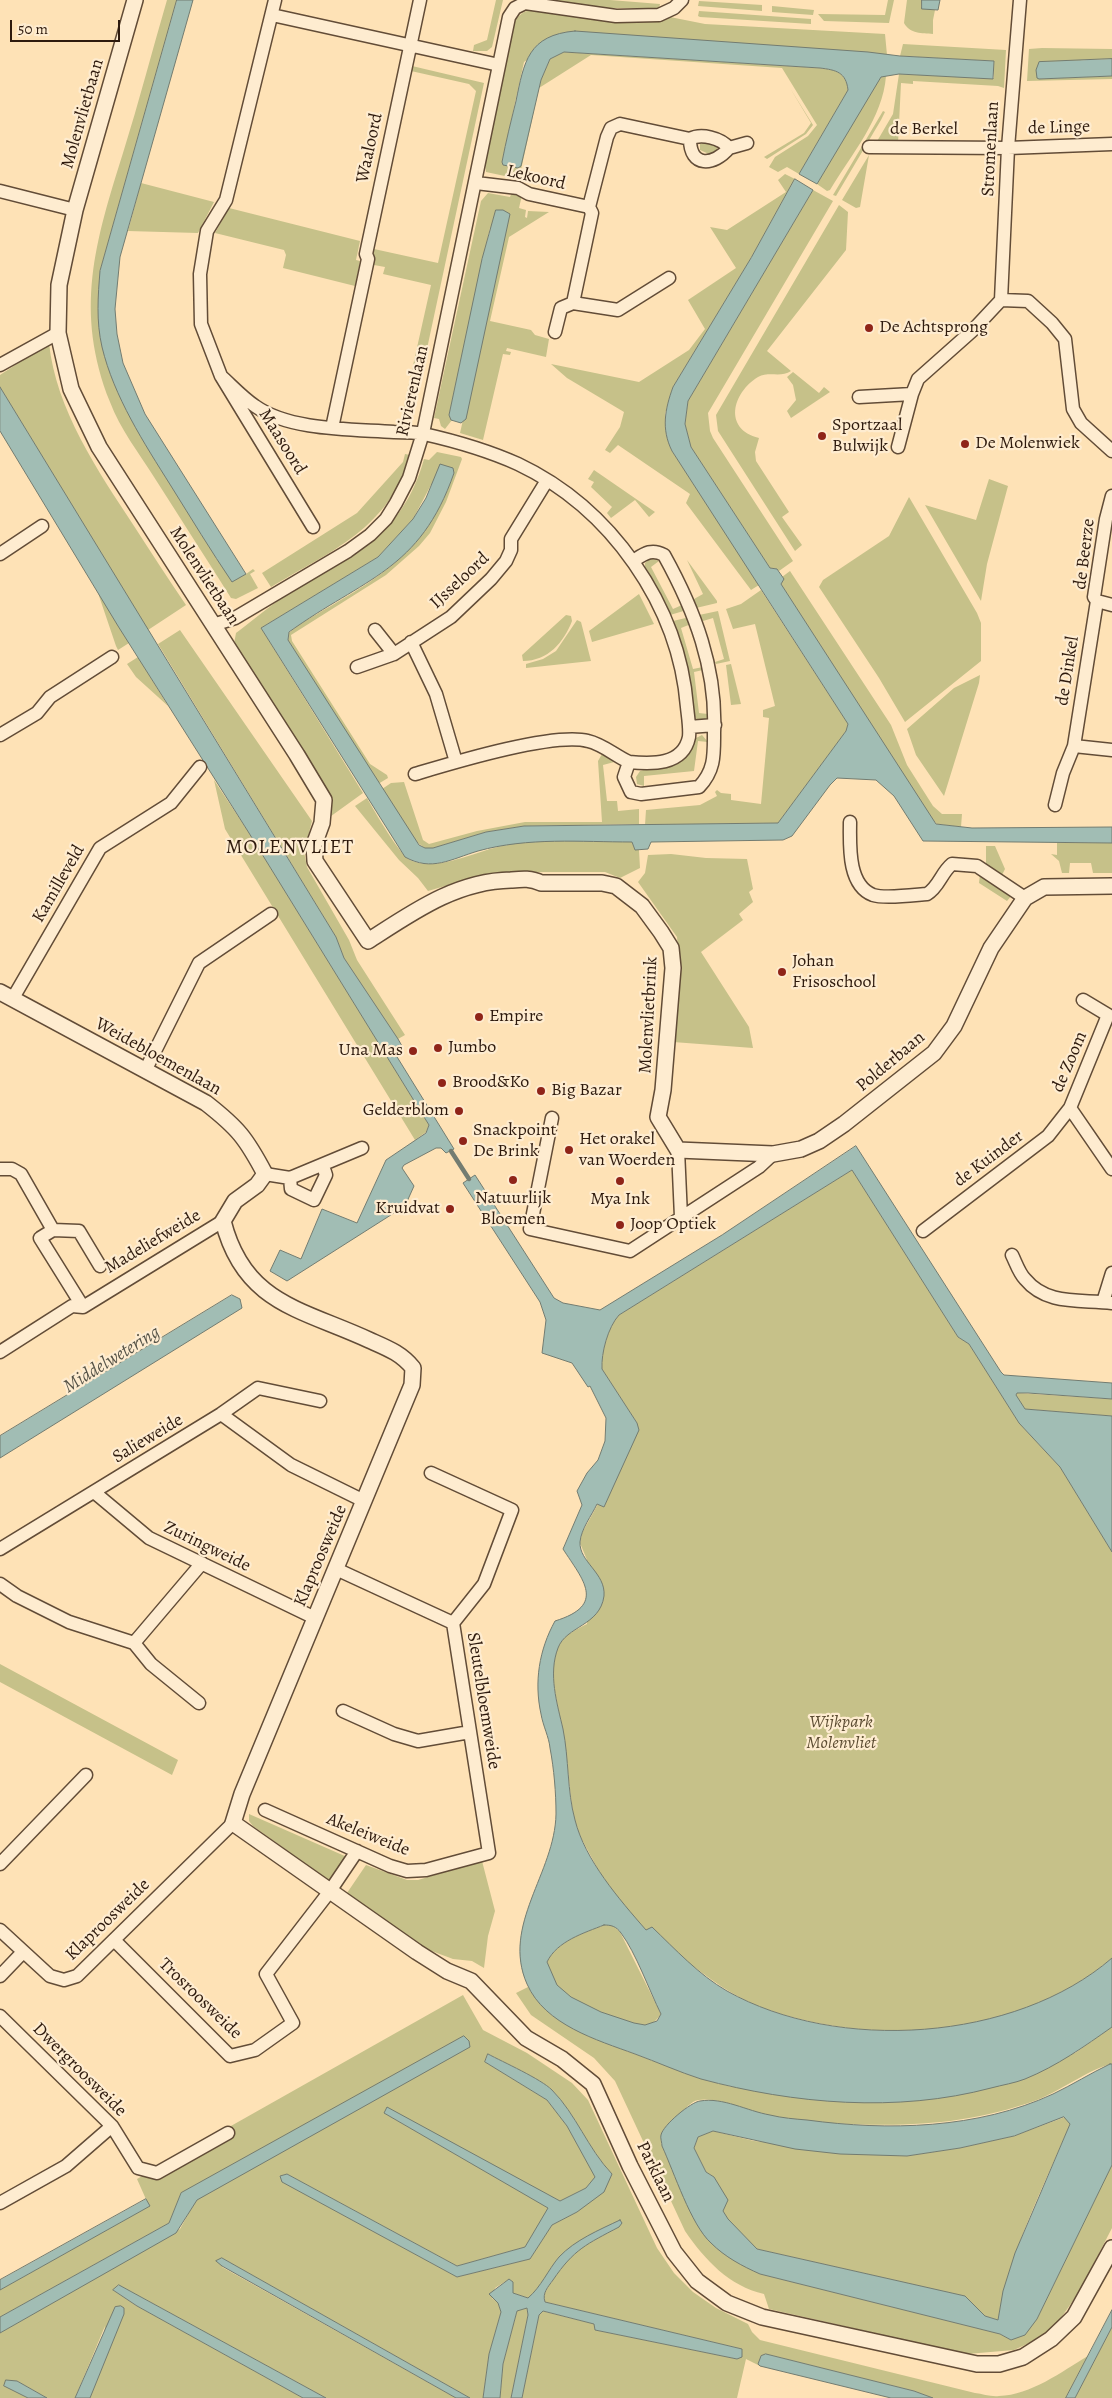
<!DOCTYPE html>
<html>
<head>
<meta charset="utf-8">
<style>
  body { margin:0 }
  #map { position:relative; width:1112px; height:2398px; overflow:hidden; background:#fee2b6; font-family:Alegreya,serif }
  canvas { display:block }
  .scale { position:absolute; left:10px; top:20px; width:110px; height:22px; box-sizing:border-box; border:2px solid #2e1a0d; border-top:0; padding-left:6px; font-size:15px; line-height:18px; white-space:nowrap; color:#2e1a0d; -webkit-text-stroke:4px #feecd0; paint-order:stroke }
</style>
</head>
<body>
<div id="map">
<canvas width="1112" height="2398"></canvas>
<div class="scale">50 m</div>
</div>
<script>
const c = document.querySelector('canvas').getContext('2d');
c.lineJoin = 'round';
function paint(path, color) { c.fillStyle = color; c.fill(path, 'evenodd'); }
function trace(path, color, width, dash) { c.strokeStyle = color; c.lineWidth = width; c.lineCap = dash ? 'butt' : 'round'; c.setLineDash(dash || []); c.stroke(path); }
function drawText(font, color, halo, rows, align = 'center') {
  c.font = font + ' Alegreya,serif'; c.lineWidth = 4.5; c.setLineDash([]); c.textBaseline = 'middle'; c.strokeStyle = halo; c.fillStyle = color; for (const [text, x, y, turn = 0] of rows) {
    c.save(); c.translate(x, y); c.rotate((+turn || 0) * Math.PI / 180); c.textAlign = isNaN(turn) ? turn : align; if (halo) c.strokeText(text, 0, 0); c.fillText(text, 0, 0); c.restore();
  }
}
paint(new Path2D(`
  M167,0H177L100,271L130,416L151,453L218,561L246,574L253,569L255,571L250,574L258,588L236,599L231,598C206,558 180,518 154,477C139,453 120,429 110,402C74,311 95,242 123,153C139,102 152,51 167,0Z
  M496,0H503L492,47L487,51H473L474,45L487,40Z
  M544,0H610L660,4L659,8H597Z
  M888,0H894L889,23L824,21L818,14L885,15Z
  M907,0H922L921,7L935,10L933,20V34C922,33 910,34 904,23Z
  M699,1L762,5V11L698,6Z
  M772,6L814,10L813,15L772,12Z
  M535,9L618,21L670,17L705,24L885,34L887,55L565,32L524,62L502,162L503,165L521,166L541,80L550,59L564,52L820,68C836,70 846,72 848,90L799,174L787,167L778,172L769,167L775,157L808,136L817,125L782,68L591,55L539,88L519,179L486,172L485,165L513,26C517,15 523,11 535,9Z
  M699,11L811,19V24L700,17L698,16Z
  M903,44L1006,50L1004,88L998,86L913,81V84L901,83L898,144L876,143L893,114L899,74L994,78V61L900,56Z
  M1042,48L1112,49V59L1083,60L1039,79L1112,76V79L1027,81L1029,49Z
  M412,66L484,83L413,414L409,419H401L431,285L383,274L385,267L374,265V249L438,263L476,91L469,84L411,71Z
  M886,76C883,118 851,155 830,190L827,191L817,184L871,91L881,77Z
  M790,88L813,125L806,134L767,159L764,157L804,133L811,123Z
  M883,111L885,112L881,120L836,196L833,195Z
  M706,142L716,146L718,151L709,154L700,150V144Z
  M869,155L860,207L856,208L842,200Z
  M785,174L795,179L751,258L673,387L665,414L666,433L672,451L759,585L751,590L686,503L690,494L618,445L610,453L605,450L620,427L624,412L567,378L551,364L639,382L689,350L705,329L688,300L736,268L710,227L727,230L786,192L778,180Z
  M141,183L214,202L198,233L128,231Z
  M813,190L833,201L708,413L710,431L713,438L793,561L779,571L776,569L770,568L691,447L685,424L688,401Z
  M512,192L522,195L519,208L526,210L525,217L527,218L528,211L549,212L509,237L490,321L531,330L535,335L549,339L546,357L507,348L506,351L511,352L510,355L503,354L483,440L460,433L485,325L490,228L449,415L452,420L445,429L441,426L439,419L434,418L481,201L488,193L510,197Z
  M839,205L848,212L846,250L767,351L791,371C781,378 769,371 758,377C732,393 723,429 759,438L755,452L756,461L789,512L782,517L802,545L795,551L718,431L716,415Z
  M229,208L360,241L356,260L360,261L355,286L283,268L286,255L284,250L215,233Z
  M49,343C56,410 98,471 134,526C151,552 168,579 186,605L148,630L0,387V375Z
  M793,372L819,393L824,387L830,392L791,418L787,411L796,400L793,385L787,377Z
  M437,452L461,457L462,459L446,502L430,533L419,546L386,575L291,635L292,641L370,764L387,775L388,778L378,784L288,640L289,633L297,626C371,581 423,561 454,473L431,485L413,519L378,557L261,628L363,793L327,819L234,644L236,633C252,621 268,607 285,596C349,557 402,538 424,459L429,460Z
  M405,454L410,455C390,528 331,551 271,587L262,573L357,513L403,462Z
  M594,470L655,512L649,517L635,500L611,518L607,513L612,507L591,487L594,482L588,479Z
  M989,479L1008,486L987,564L981,601L925,505L976,520Z
  M909,497L977,613L981,623V661L905,722L879,678L819,587L823,580L889,536Z
  M650,558L659,561L651,567L673,609L682,605L687,610L670,615L645,569V563Z
  M687,560L717,601V603L696,608L694,599L703,594Z
  M790,571L891,725L907,765L933,806L942,814H962L961,827L937,824L932,819L781,584L783,579L782,577Z
  M97,590L129,643L118,650L116,646Z
  M761,590L848,724L846,731L778,823L645,825L646,810L700,805L717,796L715,792L717,790L721,793L731,794V800L761,804L769,718L763,717V710L775,706L755,624L733,629L726,609L741,604Z
  M639,594L654,624L592,642L589,631Z
  M718,611L730,661L716,664L715,662L724,659L713,618L703,621L699,615Z
  M566,615L571,616L572,621C564,642 548,661 523,661L522,655Z
  M690,617L691,624L681,628L693,669L703,667V670L694,672L699,713L708,714L709,722L698,721L695,717L687,664L673,621Z
  M577,620L581,622L591,661L526,668V664L543,659L556,651Z
  M180,630L312,821L304,852L307,867L349,940L357,960L405,1035L398,1039L344,958L336,937L158,644Z
  M138,657L168,706L136,677L127,664Z
  M731,664L741,704L731,705L726,665Z
  M980,675L979,683L944,796L916,755L907,729L954,688Z
  M702,735L708,742L698,741L694,771L644,776V786L637,784L636,777L640,771C669,762 683,772 696,738Z
  M602,754L618,761L603,765L607,801H617L618,811L639,809V824L524,826L486,832L433,848H425L415,841L382,789L391,783L404,782L423,840L429,844L477,831L525,822H602L598,761Z
  M214,780L249,833L429,1125L426,1132L415,1140L225,829Z
  M367,798C375,812 399,854 410,860C435,873 476,851 502,846C542,837 591,842 632,842L635,850H639L640,868L620,878L605,872H504L486,874L428,891L418,878L399,860L355,806Z
  M1057,843H1112V873H1093L1091,863H1070L1069,873H1062L1059,861L1051,854L1057,855Z
  M986,846H995L1005,869L1001,877L986,867Z
  M671,854L706,858L747,859L753,889L749,892L753,902L739,914L743,920L701,952L749,1027L753,1048L673,1042L679,960L677,937L638,882L645,873L648,855Z
  M980,874L1012,895L1007,901L979,883Z
  M852,1170L958,1337L969,1344L1019,1423L1060,1467L1112,1552V1958C1022,2036 875,2048 766,2009C734,1998 709,1978 682,1958C670,1949 655,1940 645,1929C626,1910 608,1888 595,1864C588,1850 577,1833 574,1818C569,1790 568,1761 563,1732C559,1707 544,1664 562,1640C568,1633 579,1628 587,1624V1560L580,1543L582,1533L598,1504L604,1507L637,1423L602,1369C601,1353 608,1327 619,1315Z
  M1017,1393L1112,1399V1416L1025,1409L1016,1396Z
  M0,1664L178,1760L172,1775L0,1682Z
  M249,1814L347,1857L331,1882L253,1826L249,1821Z
  M482,1861L495,1911L488,1936L484,1968L472,1961L453,1959L421,1947L347,1893L366,1865L407,1880H418Z
  M604,1925H612L620,1932L661,2014C657,2020 653,2024 646,2025C631,2027 575,2002 563,1992C554,1984 550,1973 547,1962C557,1941 584,1933 604,1925Z
  M528,1987L536,1999L551,2014L590,2037L698,2078L732,2087L1075,2053L1112,2027V2064C1091,2068 1060,2091 1037,2100C964,2126 903,2127 827,2123C808,2122 789,2119 770,2116C751,2112 710,2093 693,2102C687,2106 681,2113 676,2118C664,2128 660,2130 662,2146L696,2221L760,2274L1000,2334L1011,2340L1037,2319L1112,2165V2228L1079,2292L1056,2325L1040,2338L1014,2350L967,2354L769,2309L764,2294C729,2286 705,2260 685,2231L615,2081L594,2058L531,2015L516,1993Z
  M463,1995L483,2030L527,2053L572,2083L588,2100L657,2248L674,2273L693,2292L716,2308L748,2324L752,2332L760,2340L975,2393C983,2394 991,2397 999,2396C1031,2395 1061,2372 1088,2356L1066,2398H933L914,2391L766,2354L758,2364L760,2366L746,2359L737,2398H522L539,2315L542,2311L594,2324L595,2330L737,2359L742,2349L545,2302C542,2294 548,2287 553,2280C573,2249 587,2244 619,2227L559,2257L535,2292L528,2298L513,2293V2282L509,2279L495,2288L492,2298L498,2303L501,2312L489,2354L483,2398H470L222,2258V2267L456,2398H326L119,2285L113,2290L137,2306L303,2398H90L98,2375L105,2326L75,2398H47L17,2381L5,2386L28,2398H0V2333L180,2229L196,2200L181,2193L169,2223L0,2317V2290L149,2206L137,2179ZM488,2054C503,2062 541,2079 552,2090C576,2114 588,2149 612,2174L577,2212L552,2225L530,2259L457,2277L283,2182L280,2176L287,2174L457,2266L525,2247L549,2208L384,2113L560,2201L586,2188L596,2178L567,2126L547,2100L485,2062Z
  M1065,2117L1070,2124C1043,2188 1010,2251 998,2320L985,2316L964,2296L757,2249L727,2219L723,2211L714,2177L706,2172L694,2148L698,2137L713,2131L754,2141L907,2156L960,2148L1014,2136Z
  M527,2308L528,2315L511,2398H500L503,2364L517,2311Z
  M1112,2327V2398H1075Z`), '#c6c189');
const water = new Path2D(`
  M177,0H193L120,257L115,309L117,334L123,363L145,414L246,574L232,582C211,551 191,518 171,486C144,443 114,397 102,347C96,321 98,296 100,271Z
  M922,0H940L938,10L922,9Z
  M575,31L868,52L900,56L994,61L993,79L899,74L881,77L817,184L799,174L848,90C846,72 836,70 820,68L564,52L550,59L541,80L521,166L518,168L503,165L502,162C506,141 511,121 516,101C524,62 528,35 575,31Z
  M1112,59V76L1039,79L1037,78L1036,70L1039,62Z
  M795,179L813,190L688,401L685,424L691,447L770,568L777,569L784,579L781,584L936,824L972,828L1112,827V843L923,841L894,796L876,780L837,778L830,785L792,836L783,840L651,842L648,849L635,850L632,842C581,842 528,837 478,851C451,859 432,872 405,857L261,628L378,557L413,519L426,498L440,464L453,468L454,473C420,571 364,578 289,632L288,640L419,845L425,848H433L486,832L524,826L778,823L846,731L848,724L672,451C661,429 665,409 673,387L751,258Z
  M496,210H503L510,214L466,419L461,423L451,420L449,415L482,259Z
  M0,387L336,937L344,958L398,1039L402,1046L394,1052L454,1149L446,1153L441,1148H436L404,1165L402,1168L414,1186L405,1206L287,1281L270,1271L280,1250L301,1259L322,1209L357,1223L386,1160L426,1133L429,1125L249,833L118,626L0,431Z
  M856,1146L1001,1372L1004,1375L1112,1383V1399L1028,1393H1017L1016,1395L1025,1409L1112,1416V1552L1060,1467L1019,1423L969,1344L958,1337L852,1170L619,1315C608,1327 601,1353 602,1369L637,1423L639,1430L604,1507L597,1504C592,1515 581,1529 580,1542C579,1562 606,1573 604,1596C600,1626 566,1626 558,1648C548,1674 557,1703 563,1729C569,1759 567,1791 575,1820C585,1860 619,1899 646,1930L652,1927C675,1949 699,1975 727,1991C837,2053 1015,2042 1112,1958V2027C1085,2046 1057,2066 1025,2079C1015,2083 1002,2085 991,2088C897,2113 794,2104 701,2079C679,2072 657,2062 635,2054C597,2040 545,2025 527,1984C501,1925 555,1873 556,1814C556,1793 554,1769 550,1748C549,1737 543,1726 541,1714C534,1682 539,1650 555,1621C607,1605 583,1580 563,1549L582,1505L577,1491L587,1473L598,1460L605,1441L606,1418L590,1386L588,1387L572,1363L542,1353L546,1320L540,1302L463,1183L475,1175L554,1298L563,1303L600,1310L722,1235ZM604,1925C611,1925 616,1926 621,1933C636,1953 649,1990 661,2014L657,2021L645,2025L634,2023L601,2012L571,1997L557,1985L547,1962C557,1941 584,1933 604,1925Z
  M232,1295L240,1299L242,1308L0,1458V1436Z
  M464,2036L469,2041L470,2047L197,2200L176,2233L0,2333V2317L169,2223L181,2193Z
  M488,2054C503,2062 541,2079 552,2090C576,2114 588,2149 612,2174L604,2192L577,2212L552,2225L530,2259L457,2277L282,2182L280,2176L287,2174L457,2266L525,2247L548,2208L384,2113L387,2107L560,2201L586,2188L595,2177L567,2126L547,2100L485,2062Z
  M1110,2064H1112V2165L1037,2319L1025,2335L1011,2340L1000,2334L760,2274C742,2266 725,2257 711,2243C691,2225 674,2172 662,2146C662,2143 660,2137 661,2135C663,2125 691,2102 700,2101C723,2097 747,2111 770,2115C782,2118 795,2119 807,2120C888,2131 978,2129 1053,2094C1072,2085 1091,2073 1110,2064ZM1064,2117L1070,2124L1015,2253L1003,2291L998,2320L985,2316L965,2296L757,2249L728,2219L723,2211L728,2200L714,2177L706,2172L694,2148L698,2137L713,2131L795,2149L840,2154L907,2156L960,2148L1014,2136Z
  M146,2199L150,2206L0,2290V2280Z
  M620,2220L622,2223L619,2227C587,2244 574,2249 553,2280C548,2287 542,2293 545,2302L742,2349V2357L737,2359L595,2330L594,2324L543,2311L539,2315L522,2398H511L528,2315L527,2308L517,2311L503,2364L500,2398H483L489,2354L501,2312L498,2303L489,2294L509,2279L513,2282V2293L528,2298C541,2287 548,2270 559,2257C575,2240 599,2230 620,2220Z
  M222,2258L470,2398H456L222,2266L216,2261Z
  M119,2285L326,2398H303L137,2306L113,2290Z
  M121,2306L124,2308V2314L90,2398H75L115,2307Z
  M1112,2310V2327L1075,2398H1066Z
  M766,2354L914,2391L933,2398H891L760,2366L758,2364L761,2356Z
  M6,2380L17,2381L47,2398H28L4,2386Z`);
paint(water, '#a1bdb4');
trace(water, '#737c71', 1);
trace(new Path2D(`
  M451,1151L469,1179`), '#737c71', 4.5);
const minor = new Path2D(`
  M275,0L226,200L207,231L200,274L201,324L221,376L313,527
  M272,15L499,65
  M690,139C690,168 714,166 729,148
  M869,147L1008,148L1112,144
  M476,183L518,188L529,194L589,207L607,137L611,128L620,124L690,139C701,133 721,138 729,148L747,143
  M0,191L75,210
  M589,207L592,213L573,303L618,310L669,278
  M1001,300L1028,301L1052,323L1065,339L1073,409L1081,423L1112,451
  M555,332L561,308L573,303
  M0,365L58,333
  M221,376C232,386 243,398 255,406C290,431 353,429 394,432C404,432 415,432 424,434C455,441 489,451 518,464C611,508 679,605 687,707C688,717 690,728 689,737C683,766 651,764 629,762L624,777L631,792L641,794L699,787C715,770 714,755 714,733C717,669 695,611 664,555C651,548 644,554 633,561
  M859,397L912,394L918,379L972,331L1001,300L1008,148L1020,0
  M332,428L368,259L366,254L420,0
  M898,447L912,394
  M1112,496L1106,519L1094,597L1097,601L1112,605
  M0,554L42,526
  M213,625L235,618L348,551L370,535L386,519L396,503L409,478L423,433L509,17L515,8L525,3L616,16L659,15L674,8L682,0
  M375,630L394,654
  M411,642L436,694L456,762
  M357,667L394,654L451,617L491,579L506,561L511,550V539L546,482
  M689,727L715,725
  M0,735L37,713L50,697L112,657
  M1074,746L1112,750
  M415,774C452,763 553,732 588,741C602,744 616,756 629,762
  M1055,805L1063,773L1074,746L1097,601
  M850,822C850,844 847,885 873,895C885,899 914,895 927,894C939,887 941,873 952,864L977,866L1025,898
  M13,998L100,848L171,803L200,767
  M1083,1000L1108,1015L1070,1108L1112,1169
  M145,1071L199,963L271,914
  M552,1118L530,1229L630,1251L759,1167L773,1154
  M678,1150L681,1217
  M0,1169H12L21,1174L53,1230
  M265,1174L290,1178L362,1148
  M290,1178L291,1189L314,1200L326,1175L323,1166
  M923,1231L1048,1136L1070,1108
  M1012,1255C1016,1263 1019,1273 1025,1279C1047,1306 1081,1299 1112,1303
  M1103,1302L1112,1273
  M83,1307L40,1238L53,1230L79,1231L100,1266
  M0,1352L72,1306L83,1307L223,1221
  M221,1414L291,1465L364,1501
  M431,1473L512,1510L484,1584L453,1623
  M94,1492L149,1538L315,1618
  M0,1549L221,1414L258,1388L320,1401
  M0,1584L17,1596L69,1622L134,1643L151,1664L199,1703
  M134,1643L202,1563
  M343,1711L394,1734L418,1741L470,1732
  M265,1810L390,1866L407,1871L426,1870L489,1853L453,1623L336,1569
  M0,1864L86,1775
  M0,1930L50,1976L64,1980L77,1976L233,1823
  M115,1941L230,2056L255,2050L293,2023L266,1974L330,1891L357,1851
  M0,1976L23,1952
  M0,2016L112,2126L138,2168L157,2173L228,2133
  M0,2203L66,2166L112,2126`);
const tertiary = new Path2D(`
  M135,0L75,210L59,285L58,333L71,389L99,447L297,755L324,800L322,823L314,845L315,861L368,941C413,912 456,881 511,880C522,879 531,878 541,883H602L616,886L642,906L661,932L671,948L673,968L663,1090L658,1117L678,1150L773,1154L801,1149L819,1141L844,1124L934,1053L954,1026L991,948L1025,898L1044,887L1112,886
  M0,992L206,1103C238,1128 246,1138 265,1174L257,1185L235,1201L223,1221C244,1304 302,1309 369,1340C387,1348 401,1353 413,1368L412,1385L242,1794L233,1823L417,1952L447,1971L471,1981L526,2038L562,2059L593,2084L630,2166L674,2252L697,2281L727,2303L762,2317L977,2364H999L1023,2357L1051,2339L1074,2317L1112,2248`);
trace(minor, '#624c37', 15);
trace(tertiary, '#624c37', 18);
trace(minor, '#feecd0', 12);
trace(tertiary, '#feecd0', 15);
for (const [x, y, r, color] of [
  [869,328,5,"#8f2418"],
  [822,436,5,"#8f2418"],
  [965,444,5,"#8f2418"],
  [782,972,5,"#8f2418"],
  [479,1017,5,"#8f2418"],
  [438,1048,5,"#8f2418"],
  [413,1051,5,"#8f2418"],
  [442,1083,5,"#8f2418"],
  [541,1091,5,"#8f2418"],
  [459,1111,5,"#8f2418"],
  [463,1141,5,"#8f2418"],
  [569,1150,5,"#8f2418"],
  [513,1180,5,"#8f2418"],
  [620,1181,5,"#8f2418"],
  [450,1209,5,"#8f2418"],
  [620,1225,5,"#8f2418"]
]) { const dot = new Path2D(); dot.arc(x, y, r, 0, 2 * Math.PI); c.fillStyle = color; c.fill(dot); trace(dot, '#feecd0', 2); }
drawText('18px', '#2e1a0d', '#feecd0', [
  ["Molenvlietbaan",83,114,-74],
  ["de Linge",1059,128,-2],
  ["de Berkel",924,130],
  ["Waaloord",370,148,-78],
  ["Stromenlaan",991,149,-87],
  ["Lekoord",536,178,13],
  ["Rivierenlaan",413,391,-77],
  ["Maasoord",282,442,58],
  ["de Beerze",1085,554,-83],
  ["Molenvlietbaan",204,576,57],
  ["IJsseloord",460,581,-43],
  ["de Dinkel",1068,671,-81],
  ["Kamilleveld",59,884,-60],
  ["Molenvlietbrink",649,1015,-87],
  ["Weidebloemenlaan",158,1057,29],
  ["Polderbaan",891,1062,-40],
  ["de Zoom",1070,1062,-67],
  ["de Kuinder",989,1159,-37],
  ["Madeliefweide",153,1242,-31],
  ["Salieweide",148,1439,-31],
  ["Zuringweide",207,1547,26],
  ["Klaproosweide",321,1556,-67],
  ["Sleutelbloemweide",483,1701,81],
  ["Akeleiweide",368,1835,22],
  ["Klaproosweide",108,1920,-44],
  ["Trosroosweide",200,1999,44],
  ["Dwergroosweide",79,2070,45],
  ["Parklaan",655,2172,64]
]);
drawText('18px', '#2e1a0d', '#feecd0', [
  ["De Achtsprong",879,328],
  ["Sportzaal",832,426],
  ["Bulwijk",832,447],
  ["De Molenwiek",975,444],
  ["Johan",792,962],
  ["Frisoschool",792,983],
  ["Empire",489,1017],
  ["Jumbo",448,1048],
  ["Una Mas",403,1051,"right"],
  ["Brood&Ko",452,1083],
  ["Big Bazar",551,1091],
  ["Gelderblom",449,1111,"right"],
  ["Snackpoint",473,1131],
  ["De Brink",473,1152],
  ["Het orakel",579,1140],
  ["van Woerden",579,1161],
  ["Natuurlijk",513,1199,"center"],
  ["Bloemen",513,1220,"center"],
  ["Mya Ink",620,1200,"center"],
  ["Kruidvat",440,1209,"right"],
  ["Joop Optiek",630,1225]
], 'left');
drawText('italic 18px', '#5c4c32', '#feecd0', [
  ["Wijkpark",841,1723],
  ["Molenvliet",841,1744]
]);
drawText('italic 19px', '#565347', '#feecd0', [
  ["Middelwetering",112,1360,-32]
]);
c.letterSpacing = '1px';
drawText('20px', '#2e1a0d', '#feecd0', [
  ["MOLENVLIET",290,848]
]);
c.letterSpacing = '0px';
</script>
</body>
</html>
